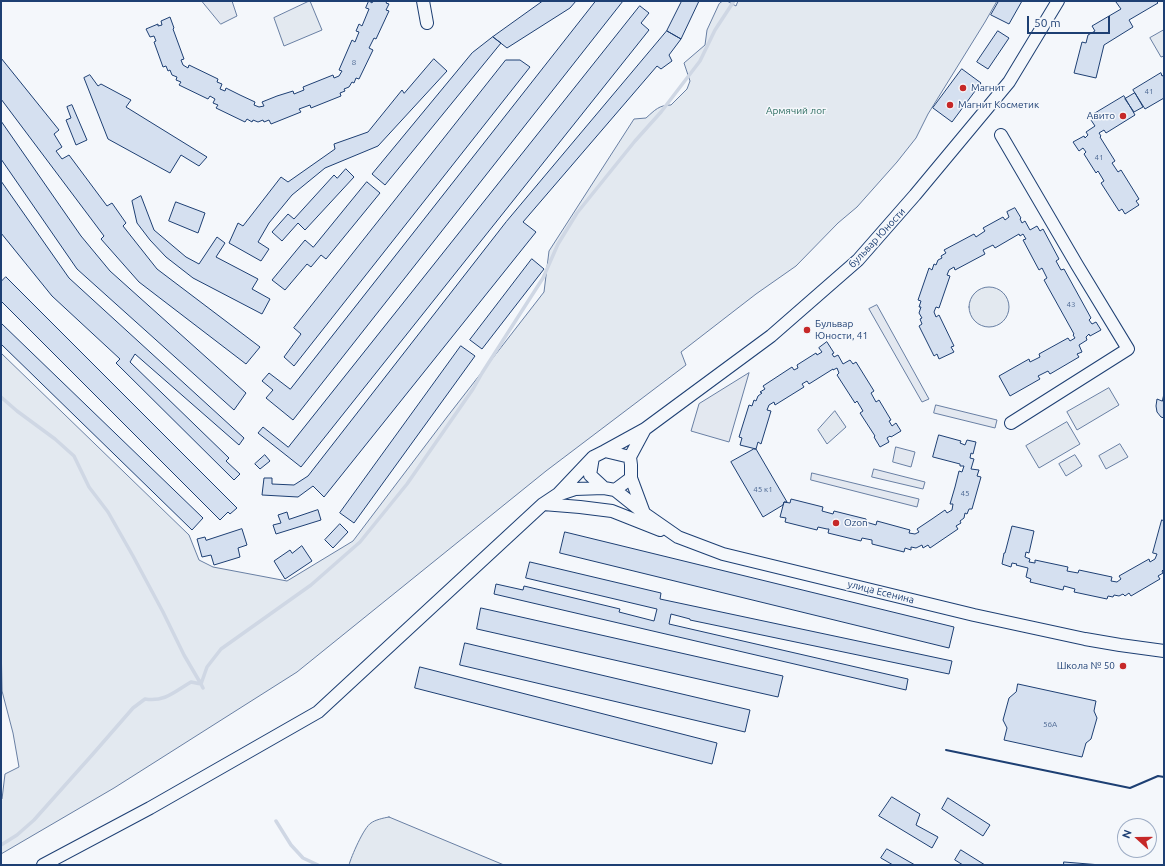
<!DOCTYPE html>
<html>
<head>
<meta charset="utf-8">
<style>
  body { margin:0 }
  #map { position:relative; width:1165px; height:866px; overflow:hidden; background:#f4f7fb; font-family:Ubuntu,sans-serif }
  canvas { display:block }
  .frame { position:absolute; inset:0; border:2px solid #1d3f73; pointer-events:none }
  .north { position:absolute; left:1117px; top:818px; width:40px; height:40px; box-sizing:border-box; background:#f4f7fb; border:1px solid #9eadc5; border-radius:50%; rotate:291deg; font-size:11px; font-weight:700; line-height:16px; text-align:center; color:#1d3f73 }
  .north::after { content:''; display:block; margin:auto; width:14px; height:18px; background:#c62828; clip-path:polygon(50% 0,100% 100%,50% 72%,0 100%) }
  .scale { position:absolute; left:1027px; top:16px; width:83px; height:18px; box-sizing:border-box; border:2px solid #1d3f73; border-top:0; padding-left:5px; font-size:12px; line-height:14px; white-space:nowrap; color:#1d3f73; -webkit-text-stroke:3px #f4f7fb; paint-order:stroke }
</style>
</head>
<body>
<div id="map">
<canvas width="1165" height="866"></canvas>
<div class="frame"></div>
<div class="north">N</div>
<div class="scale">50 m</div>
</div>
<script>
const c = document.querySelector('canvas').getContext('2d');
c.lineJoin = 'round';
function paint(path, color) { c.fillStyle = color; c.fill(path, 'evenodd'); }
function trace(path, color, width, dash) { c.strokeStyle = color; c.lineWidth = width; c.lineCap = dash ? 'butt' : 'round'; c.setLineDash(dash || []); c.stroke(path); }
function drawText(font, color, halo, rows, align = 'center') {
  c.font = font + ' Ubuntu,sans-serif'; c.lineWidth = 3; c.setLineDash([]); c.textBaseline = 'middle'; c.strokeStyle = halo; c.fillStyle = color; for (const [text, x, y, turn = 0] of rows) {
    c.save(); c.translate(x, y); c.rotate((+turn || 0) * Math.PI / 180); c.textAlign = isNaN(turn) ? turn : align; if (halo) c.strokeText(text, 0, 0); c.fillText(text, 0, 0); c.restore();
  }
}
const green = new Path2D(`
  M310,1L322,30L284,46L274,18Z
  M723,1H727L736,6L738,1H997L985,22L928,114L916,138L897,162L857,207L838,223L796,266L756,294L681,352L686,365L546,471L297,672L114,788L1,854V800L2,799L5,774L19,767L13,733L2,691L1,636V353L189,535L199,560L213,567L287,581L353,541L447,417L544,292L549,251L634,119L646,118C655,110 659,105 671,105L687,89L690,81L684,63L705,45L707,30L719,4Z
  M1164,30V56L1161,57L1150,38Z
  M969 307a20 20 0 1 1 40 0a20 20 0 1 1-40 0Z
  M1109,388L1119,405L1077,430L1067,412Z
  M835,411L846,427L827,444L818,430Z
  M1067,422L1080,444L1039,468L1026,446Z
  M1120,444L1128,457L1106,469L1099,456Z
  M1075,455L1082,466L1066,476L1059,464Z
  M389,817L504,865H349C351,857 364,827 371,823C375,820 383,818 389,817Z`);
paint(green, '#e3e9f0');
trace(green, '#687fa3', 1);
const parking = new Path2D(`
  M202,1H232L237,16L221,24Z
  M877,305L929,399L922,402L869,309Z
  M749,373L729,442L691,431L699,404Z
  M936,405L997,420L995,428L934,413Z
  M896,447L915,452L911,467L893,462Z
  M874,469L925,482L923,489L872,477Z
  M812,473L919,499L917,507L811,480Z`);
paint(parking, '#e3e8f0');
trace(parking, '#687fa3', 1);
trace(new Path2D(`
  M1,397L17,411L55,439L74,456L89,487L108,512L133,556L163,612L184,655L201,684
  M203,688L201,684L207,667L221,649L311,585L360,542L407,484L473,389L482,373L543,278L558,244L577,213L635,141L661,112L700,61L715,30L734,1
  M276,821L291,845L303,858L318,865
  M1,845L17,835L34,820L92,755L133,708L145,699C165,702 174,692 191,682L201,684`), '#cfd7e4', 3.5);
const building = new Path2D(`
  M369,1L372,3L373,1H387L386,3L389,4L386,10L389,11L376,39L374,38L369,48L373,50L359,79L356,78L354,83L352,82L349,87L344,89L345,91L340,93L341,96L311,108L310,105L299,109L301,112L271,124L269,120L264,122L263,120L258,122L253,120L252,122L247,119L245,122L216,108L218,105L213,103L215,99L210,96L208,99L179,85L181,82L176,80L177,77L172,75L170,70L168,71L166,66L163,67L154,42L156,41L154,36L150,37L146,29L158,24V26L162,25L161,21L170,17L174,28L173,29L184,59L181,60L183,65L188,68L189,65L218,79L217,82L222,84L220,89L225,91L226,88L240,95L255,102L254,105L259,107L264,106L262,102L277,96L293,91L294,94L304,90L303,87L333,75L334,78L339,76L342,71L339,70L352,40L355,42L359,32L356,31L359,24L362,26L369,9L366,8Z
  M543,1H576L570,8L507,48L493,37Z
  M596,1H623L293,420L266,398L273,390L262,381L269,373L290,389Z
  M682,1H699L681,39L667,31Z
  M999,1H1022L1009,24L991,15Z
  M1118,1H1156L1158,3L1129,20L1133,27L1104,45L1096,78L1074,73L1082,42L1086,43L1088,35L1095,31L1092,26L1121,9L1116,2Z
  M640,6L649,13L641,23L649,30L301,467L258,433L263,427L288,447Z
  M667,31L681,39L669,55L672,61L661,69L657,66L523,222L536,232L324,497L313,486L298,497L262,495L264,478H272V484L294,485L308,476L506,222Z
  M998,31L1009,38L988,69L977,62Z
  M493,37L501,43L385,185L372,174L472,53Z
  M1,58L59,130L54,134L62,147L56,151L62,159L69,155L107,206L112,203L126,223L123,226L157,269L260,347L246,364L139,282L101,239L104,236L1,99Z
  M434,59L447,71L378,146L325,168L292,195L269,223L258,242L269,249L261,261L229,243L238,223L243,226L281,177L288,182L335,149L334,144L368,132L402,90L404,93Z
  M506,60H520L530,67L294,366L284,357L301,334L294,328Z
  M962,69L981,83L952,122L933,108Z
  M1161,73L1162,76L1164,75V98L1145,109L1133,90Z
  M90,75L98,86L101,84L131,100L126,107L207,157L199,166L181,155L170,173L108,139L84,78Z
  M1135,93L1143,107L1134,112L1125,99Z
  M1124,96L1135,115L1106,133L1104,130L1099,133L1101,136L1100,137L1115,161L1112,163L1118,172L1121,170L1139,199L1136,201L1139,205L1125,214L1122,209L1119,211L1101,183L1104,181L1098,171L1096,173L1084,154L1086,152L1083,148L1079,151L1073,142L1084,136L1085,138L1088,135L1086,132L1095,126L1091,120L1096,117L1094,114Z
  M72,105L87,140L76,145L66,120L71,118L67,107Z
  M1,121L81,236L110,271L246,393L234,410L77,269L1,159Z
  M346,169L354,177L305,230L298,223L282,241L272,232L288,214L294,219L334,175L337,178Z
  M1,181L69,278L244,438L239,445L135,354L130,362L229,458L226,461L240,474L234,480L116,363L120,359L52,296L1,233Z
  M367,182L380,193L326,259L321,255L311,267L307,264L285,290L272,280L305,240L313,247Z
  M141,196L154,230L186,257L199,264L217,237L225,243L216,257L258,279L252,289L270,299L262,314L193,278L166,257L150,240L137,223L132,201Z
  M176,202L205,213L198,233L169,221Z
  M1015,208L1021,218L1020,219L1022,223L1025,221L1030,230L1037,226L1040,231L1043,229L1059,259L1056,261L1061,270L1064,269L1091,318L1089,320L1092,324L1096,322L1101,330L1090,336L1089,334L1086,337L1087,340L1079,345L1082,352L1077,354L1079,357L1050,374L1048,371L1038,376L1040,379L1010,396L999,376L1029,359L1030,362L1040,357L1039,354L1068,338L1070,341L1075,338L1073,335L1074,334L1044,280L1047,278L1042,268L1039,270L1023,240L1026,239L1023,234L1020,236L1019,234L995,248L993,245L983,250L985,254L955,270L954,267L949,270L947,275L950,276L939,308L936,307L934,312L936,317L939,315L954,346L951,347L954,352L939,359L937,354L934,356L919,326L922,324L920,319L922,318L919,313L921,307H919L921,301L918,300L929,268L932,270L934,264L936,265L938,260L942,258L941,256L946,253L944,250L974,234L976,237L985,231L983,228L1003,217L1005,220L1009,217L1007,212Z
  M532,259L544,269L482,349L470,340Z
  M6,277L237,508L230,514L228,512L220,520L1,301V282Z
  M1,323L203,518L192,530L1,344Z
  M827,342L834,353L832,354L834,357L838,355L843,364L850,360L853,364L856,362L874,391L871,393L876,402L879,400L891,420L889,421L892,426L896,423L901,431L891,437L890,436L887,438L889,442L880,447L874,437L875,436L860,413L863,411L857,401L855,403L837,375L839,373L837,368L833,370V369L809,384L807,381L802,384L804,387L775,405L774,402L769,405L767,410L771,411L761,444L758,442L756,449L740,445L742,438L739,437L749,405L752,406L754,400L756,401L758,396L762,393L760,392L765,389L763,386L792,367L794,370L798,368L797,365L816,353L817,355L822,352L819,348Z
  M461,346L475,356L354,523L340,513Z
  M1164,394V418L1161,417L1157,412L1156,406L1157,399L1162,401Z
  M939,435L961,441L960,443L965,445L967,440L976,442L973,454L971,453L970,458L974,459L971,469L979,470L977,476L981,477L972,509H969L967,514L965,513L964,518L960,521L961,523L956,526L958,529L930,548L928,545L923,548L922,545L916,548L911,547V550L905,548L904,552L872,544V540L862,538L861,541L828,533L829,529H827L818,527L817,530L785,522L786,518L780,517L784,502L790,503L791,499L823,507L822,511L833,514L834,511L866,519V522L876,525L877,521L910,530L909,533L915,534L919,532L917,529L932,519L945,510L947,513L952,510L953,504H950L955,487L959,471L962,472L964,466H960V464L933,457Z
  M754,449H756L787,502H784L783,505L763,517L731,462Z
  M265,455L270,461L260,469L255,464Z
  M318,510L321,520L276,534L273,525L281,523L278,515L287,512L289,519Z
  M1162,520L1164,521V569L1162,571L1163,573L1158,576L1160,579L1131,596L1129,593L1125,596L1123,594L1119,596L1114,595L1113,597L1108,596L1107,599L1074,592L1075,589L1064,586L1063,590L1030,582L1031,579L1026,577L1028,568L1016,565L1017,564L1012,563L1011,567L1002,564L1004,553H1005L1012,526L1034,531L1029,553L1026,552L1025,557L1030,559L1029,562L1035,563V560L1068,567L1067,571L1078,573L1079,570L1112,577L1111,581L1117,582L1121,579L1119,576L1149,559L1150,562L1155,559L1157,554L1153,553Z
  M340,524L348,532L333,548L325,540Z
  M242,529L247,545L238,548L240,557L214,565L211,555L202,557L197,539L205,537L206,540Z
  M565,532L954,627L949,648L560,553Z
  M302,546L312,561L285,579L274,561L290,550L292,553Z
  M530,562L661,593L660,599L952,661L949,674L690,620V619L671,614L669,624L908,679L906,690L494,594L496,584L523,590L524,586L620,609L619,612L654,621L657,609L526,578Z
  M481,608L783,676L778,697L477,629Z
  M465,643L750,710L745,732L460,665Z
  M420,667L717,743L712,764L415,688Z
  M1018,684L1096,701L1094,711L1097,718L1091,739L1086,743L1082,757L1004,740L1007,728L1003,720L1009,698L1016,692Z
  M892,797L920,814L916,825L938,837L932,848L879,816Z
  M948,798L990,825L983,836L942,809Z
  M887,849L915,865H893L881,858Z
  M961,850L985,865H963L955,860Z
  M1064,862L1101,865H1064Z`);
paint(building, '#d5e0f0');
trace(building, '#1d3f73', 1);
const minor = new Path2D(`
  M423,1L427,23
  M1001,135L1077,265L1128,349L1011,423
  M605,451L645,429L771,336L858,260L915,195L1009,82L1058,1
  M605,451L630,457L631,465V478L615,490L604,488L590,475L593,457Z
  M630,457L645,429
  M631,478L644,513
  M615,490L645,514L678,537L723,554L974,615L1085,639L1120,645L1164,651
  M560,494L575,489L604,488
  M543,504L580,507L612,511L660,530
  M43,865L150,808L318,712L543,504L558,494L593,457`);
trace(minor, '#1d3f73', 14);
trace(minor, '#f4f7fb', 12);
trace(new Path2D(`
  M946,750L1130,788L1158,776L1164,777`), '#1d3f73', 2);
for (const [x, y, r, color] of [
  [963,88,4,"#c62828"],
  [950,105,4,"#c62828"],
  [1123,116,4,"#c62828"],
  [807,330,4,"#c62828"],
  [836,523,4,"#c62828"],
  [1123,666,4,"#c62828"]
]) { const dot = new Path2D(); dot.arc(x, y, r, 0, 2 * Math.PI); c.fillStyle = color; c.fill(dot); trace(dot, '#f4f7fb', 1.5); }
drawText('8px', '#4b6792', null, [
  ["8",354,62],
  ["41",1149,91],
  ["41",1099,157],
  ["43",1071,304],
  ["45 к1",763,489],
  ["45",965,493],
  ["56А",1050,724]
]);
drawText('10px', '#1d3f73', '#f4f7fb', [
  ["Магнит",971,88],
  ["Магнит Косметик",958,105],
  ["Авито",1115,116,"right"],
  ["Бульвар",815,324],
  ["Юности, 41",815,336],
  ["Ozon",844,523],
  ["Школа № 50",1115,666,"right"]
], 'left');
drawText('10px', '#2c6c60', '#f4f7fb', [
  ["Армячий лог",796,111]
]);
drawText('10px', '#1d3f73', '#f4f7fb', [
  ["бульвар Юности",877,238,-47],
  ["улица Есенина",881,592,14]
]);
</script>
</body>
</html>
